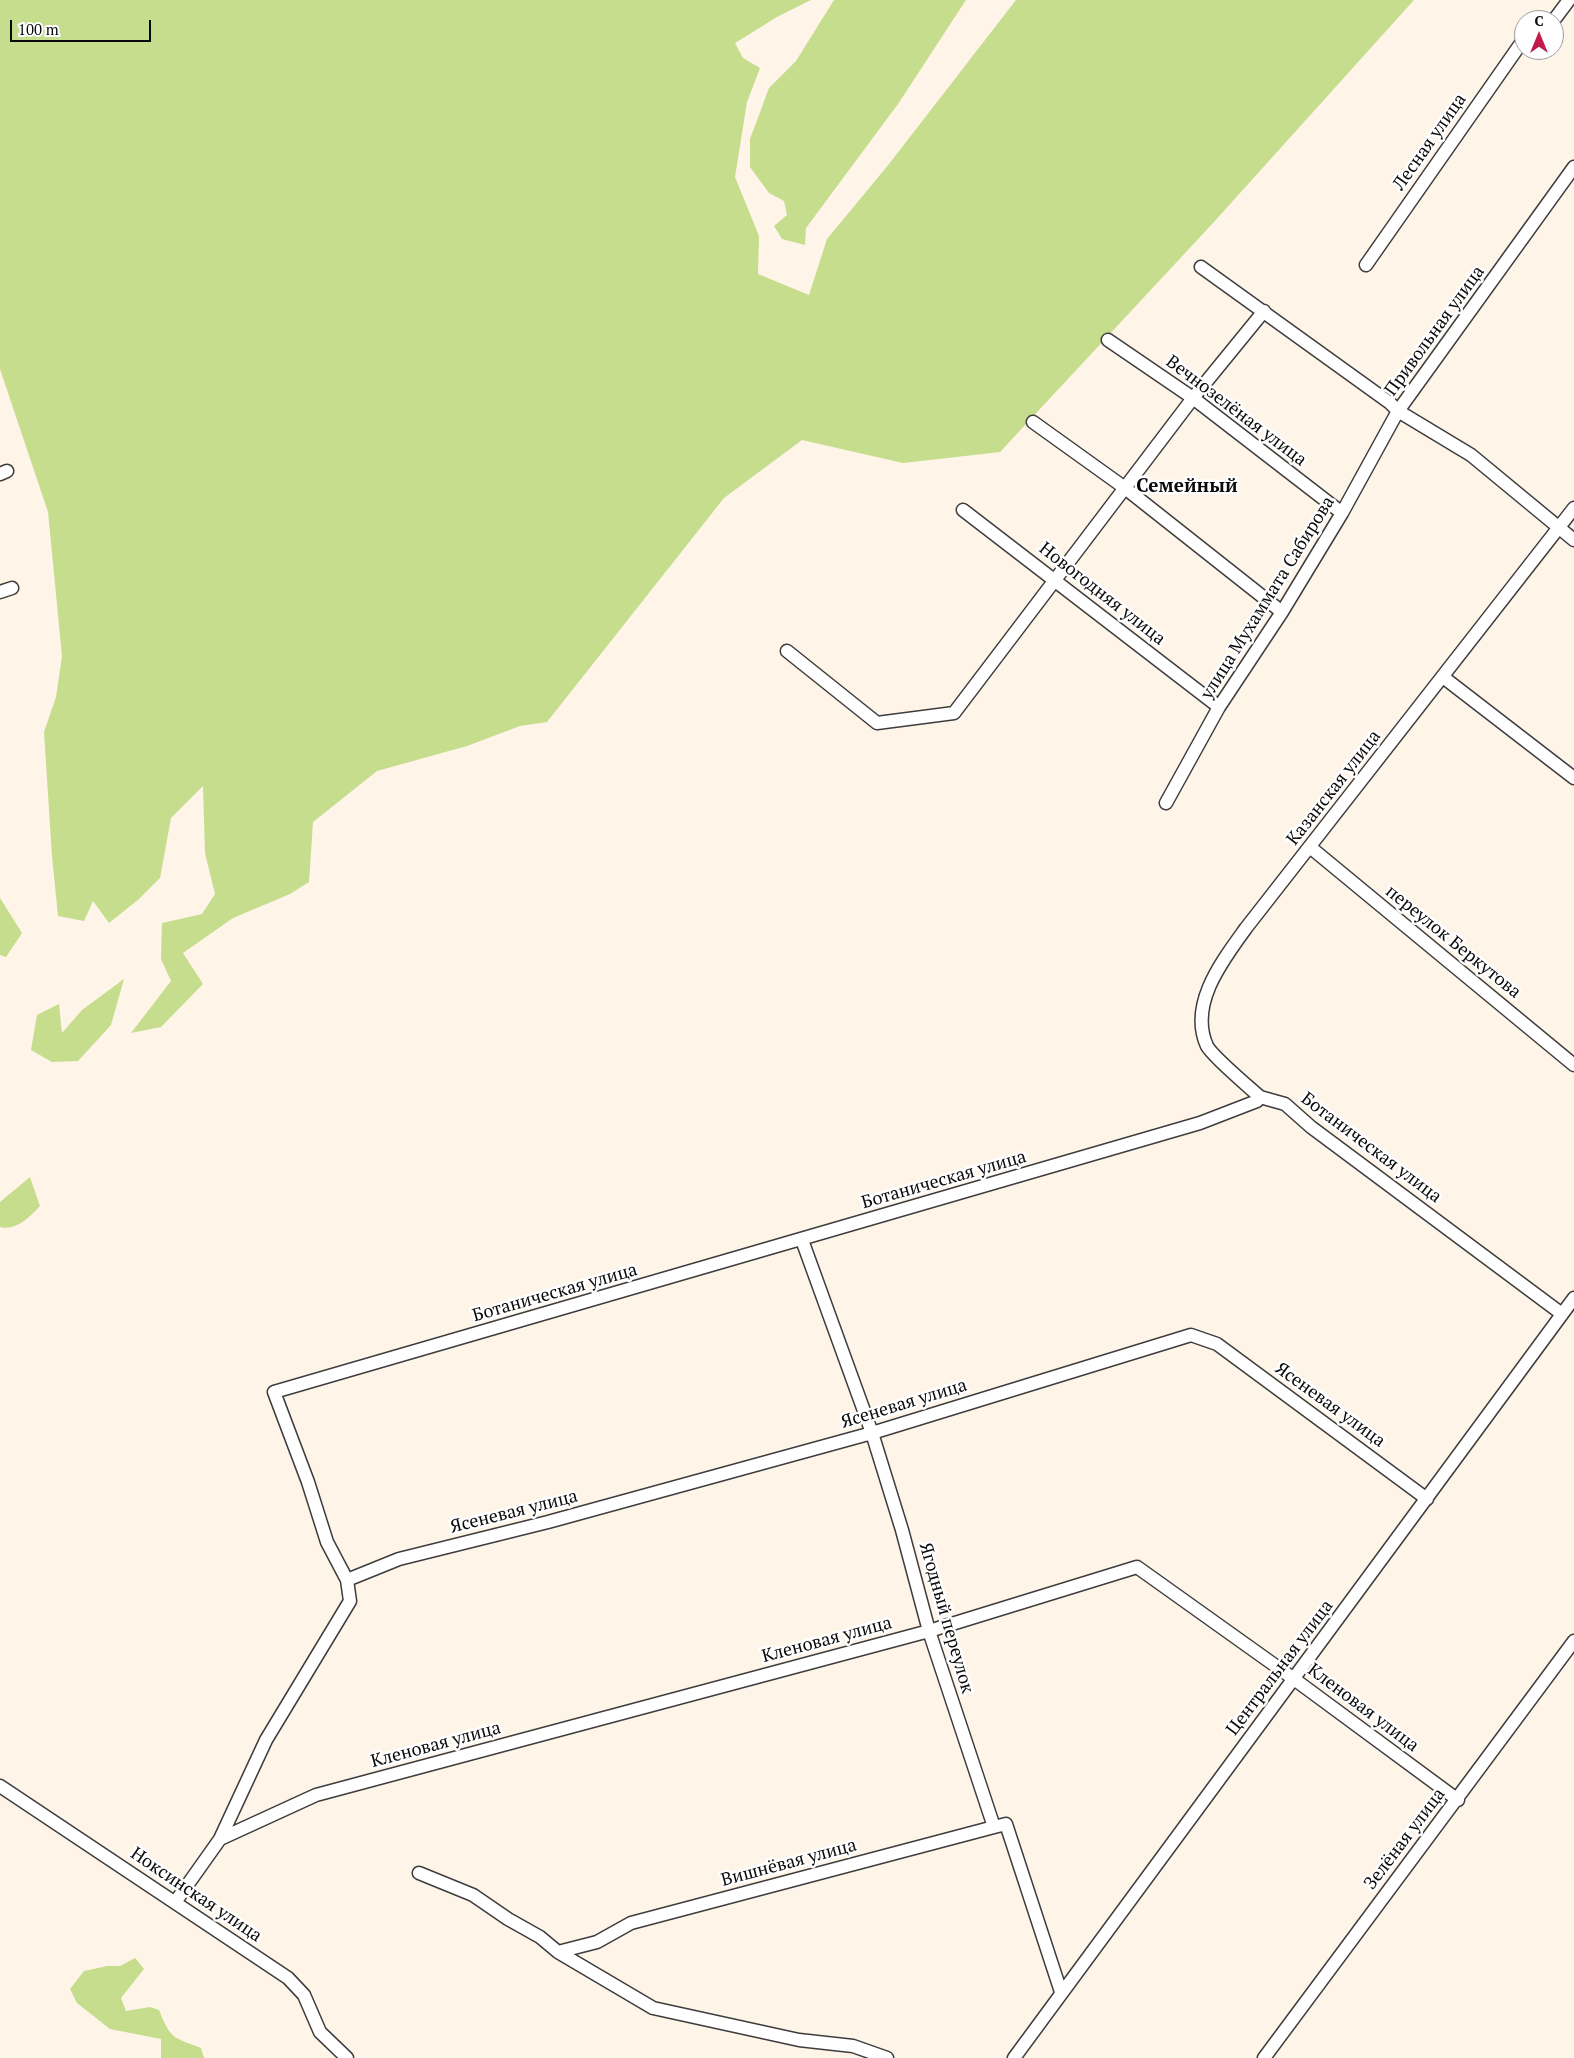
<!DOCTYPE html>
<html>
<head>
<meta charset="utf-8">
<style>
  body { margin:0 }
  #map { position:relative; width:1574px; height:2058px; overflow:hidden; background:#fff4e8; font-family:"PT Serif",serif }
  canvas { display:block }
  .north { position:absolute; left:1514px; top:10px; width:50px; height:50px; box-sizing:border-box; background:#fff; border:1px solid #9d9d9d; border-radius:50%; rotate:0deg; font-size:14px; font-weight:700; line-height:20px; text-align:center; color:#0a0a0a }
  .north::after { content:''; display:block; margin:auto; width:18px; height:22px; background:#c31a4c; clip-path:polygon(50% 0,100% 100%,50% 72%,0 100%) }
  .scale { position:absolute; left:10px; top:20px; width:141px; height:22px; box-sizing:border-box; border:2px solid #0a0a0a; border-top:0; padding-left:6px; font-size:15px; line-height:18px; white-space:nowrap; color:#0a0a0a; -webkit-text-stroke:4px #fff; paint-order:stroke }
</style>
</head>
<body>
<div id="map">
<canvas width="1574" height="2058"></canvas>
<div class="north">С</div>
<div class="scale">100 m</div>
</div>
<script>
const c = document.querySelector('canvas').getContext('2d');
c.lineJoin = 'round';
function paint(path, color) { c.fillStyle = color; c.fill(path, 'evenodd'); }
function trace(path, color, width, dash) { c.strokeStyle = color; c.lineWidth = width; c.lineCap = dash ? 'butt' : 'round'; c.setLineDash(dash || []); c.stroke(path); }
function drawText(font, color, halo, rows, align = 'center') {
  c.font = font + ' "PT Serif",serif'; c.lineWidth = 5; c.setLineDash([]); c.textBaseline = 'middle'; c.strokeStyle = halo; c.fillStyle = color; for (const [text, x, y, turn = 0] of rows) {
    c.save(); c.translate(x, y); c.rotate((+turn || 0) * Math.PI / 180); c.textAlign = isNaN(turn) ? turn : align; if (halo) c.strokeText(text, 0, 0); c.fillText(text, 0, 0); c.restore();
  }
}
paint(new Path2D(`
  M0,0H811L777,17L735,43L743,58L760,68L747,102L735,177L759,236L758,274L809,295L827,239L889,164L1016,0H1414L1213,223L1000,452L903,463L802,440L724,498L547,722L520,726L467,746L377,771L313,822L309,882L290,894L233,918L183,953L203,984L161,1027L131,1033L171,981L161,959L162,923L202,914L215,894L205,853L203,786L171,818L160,878L139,899L109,923L93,901L84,921L58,916L52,856L44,732L56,697L62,656L48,512L0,369Z
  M834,0H966L898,104L806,228L805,245L782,239L774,226L787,215L784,201L769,193L750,167V139L769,88L796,61Z
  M0,898L22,933L6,957L0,955Z
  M124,979L111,1025L78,1061L52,1062L31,1050L37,1015L59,1004L62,1033L82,1010Z
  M30,1177L40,1206C30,1217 16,1231 0,1227V1202Z
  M135,1958L144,1969L121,1998L126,2011L150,2007L159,2010C171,2040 173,2037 201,2048L204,2058H161V2039L110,2029L77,2003L70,1989L84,1971L107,1966H120Z`), '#c5dd8d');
const minor = new Path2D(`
  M1554,20L1569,0
  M1574,167L1398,411L1471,455L1574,540
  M1366,265L1524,39
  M1108,340L1193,398L1342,513
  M1033,422L1125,488L1282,612
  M0,474L7,471
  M963,510L1219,707
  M0,592L12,588
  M787,651L877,723L954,713L1193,398L1264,311
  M1443,677L1574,778
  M1166,803L1219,707L1282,612L1342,513L1398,411L1390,403L1201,267
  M1310,847L1574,1065
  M1260,1097C1249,1087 1213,1057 1207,1046C1188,1004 1223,960 1246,928L1574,508
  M802,1240L872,1433L902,1530L929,1631L994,1827L1006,1824L1061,1992
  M347,1580L399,1559L548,1522L872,1433L1191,1335L1217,1344L1427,1499
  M0,1786L288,1978L304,1995L320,2032L347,2058
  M220,1839L266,1740L350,1601L347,1580L327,1542L308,1482L274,1392L1200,1123L1257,1101L1260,1097L1285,1104L1311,1127L1562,1314
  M419,1873L473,1895L508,1919L540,1937L558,1952L597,1942L631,1923L994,1827
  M176,1901L220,1839L316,1795L929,1631L1137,1567L1294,1679L1458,1800
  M558,1952L653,2008L799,2040L853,2046L887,2058
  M1014,2058L1574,1298
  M1264,2058L1574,1641`);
trace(minor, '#3d3d3d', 15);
trace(minor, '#fff', 12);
drawText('18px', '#0a0a0a', '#fff', [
  ["Лесная улица",1430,142,-55],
  ["Привольная улица",1435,331,-54],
  ["Вечнозелёная улица",1236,411,37],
  ["Новогодняя улица",1102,594,38],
  ["улица Мухаммата Сабирова",1268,598,-58],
  ["Казанская улица",1334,788,-52],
  ["переулок Беркутова",1453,942,39],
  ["Ботаническая улица",1371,1148,37],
  ["Ботаническая улица",944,1180,-16],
  ["Ботаническая улица",555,1293,-16],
  ["Ясеневая улица",904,1404,-17],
  ["Ясеневая улица",1330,1405,36],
  ["Ясеневая улица",514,1512,-14],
  ["Ягодный переулок",946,1618,74],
  ["Кленовая улица",827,1640,-15],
  ["Центральная улица",1280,1668,-53],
  ["Кленовая улица",1363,1708,37],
  ["Кленовая улица",436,1745,-15],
  ["Зелёная улица",1405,1839,-53],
  ["Вишнёвая улица",789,1863,-15],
  ["Ноксинская улица",196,1895,34]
]);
drawText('bold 19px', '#0a0a0a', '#fff', [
  ["Семейный",1187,487]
]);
</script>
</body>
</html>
